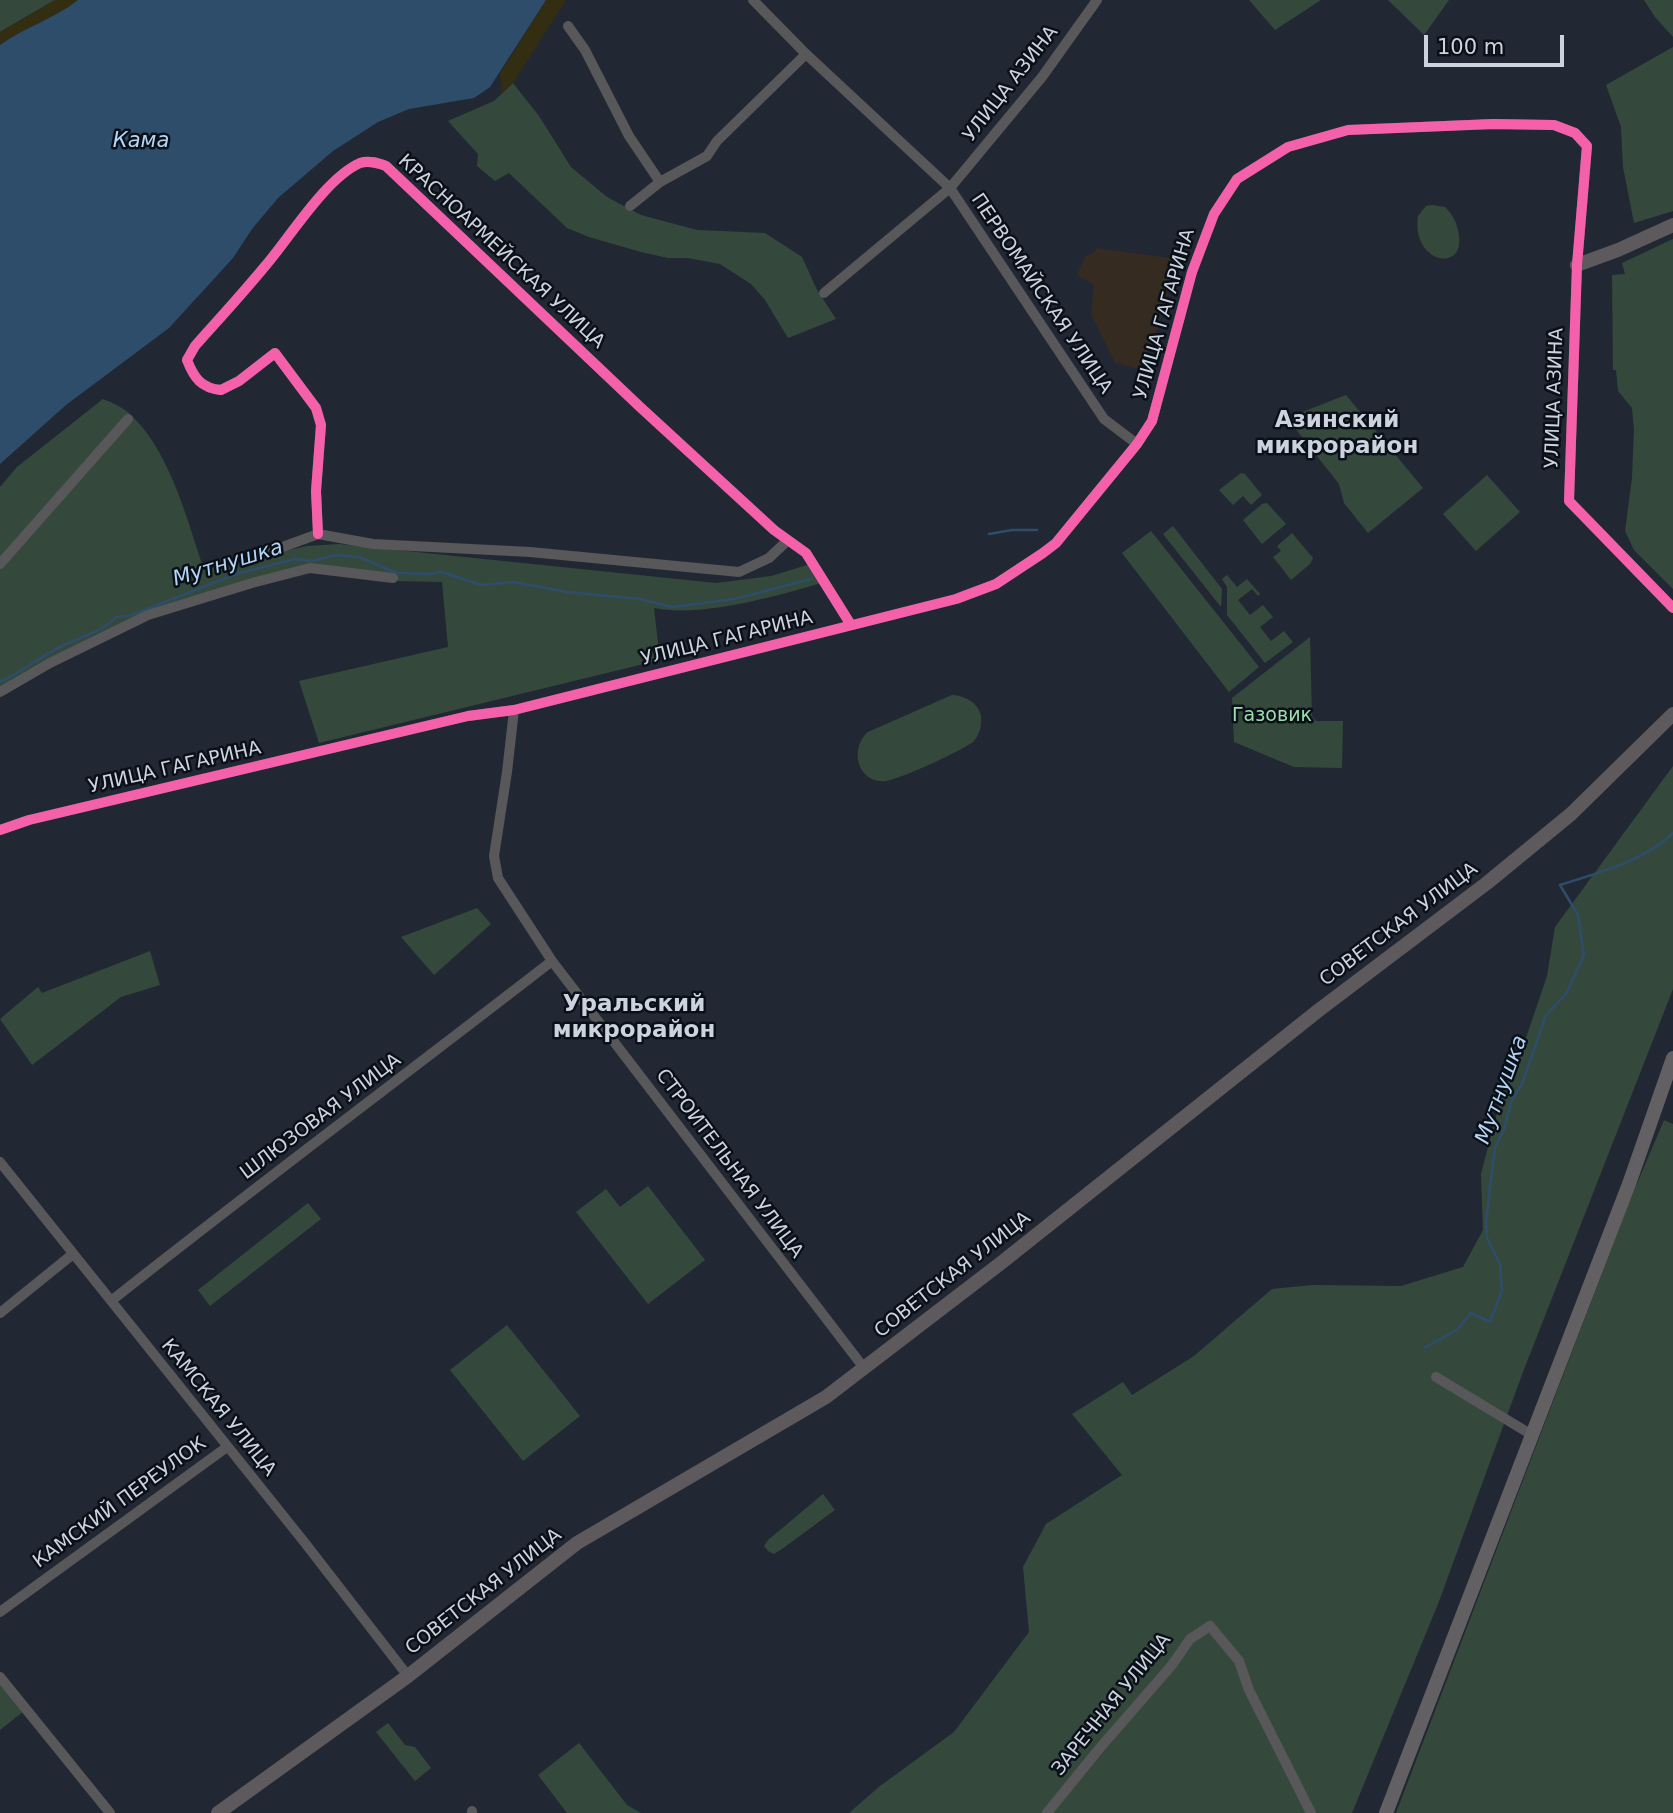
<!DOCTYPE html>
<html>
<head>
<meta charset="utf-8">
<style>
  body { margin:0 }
  #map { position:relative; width:1673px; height:1813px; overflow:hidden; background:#222833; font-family:"DejaVu Sans",sans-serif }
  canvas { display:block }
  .scale { position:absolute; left:1424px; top:35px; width:140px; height:32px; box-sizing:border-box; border:4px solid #cbd3df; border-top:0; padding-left:9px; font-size:21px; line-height:24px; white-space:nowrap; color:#cbd3df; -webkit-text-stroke:5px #0b1018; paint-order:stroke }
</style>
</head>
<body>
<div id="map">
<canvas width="1673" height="1813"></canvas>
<div class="scale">100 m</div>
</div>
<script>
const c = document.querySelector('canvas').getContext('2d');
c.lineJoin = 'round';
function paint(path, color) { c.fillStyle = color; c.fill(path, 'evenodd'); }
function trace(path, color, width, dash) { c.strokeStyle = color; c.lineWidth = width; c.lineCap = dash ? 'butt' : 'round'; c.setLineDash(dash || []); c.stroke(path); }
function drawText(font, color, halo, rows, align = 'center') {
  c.font = font + ' "DejaVu Sans",sans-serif'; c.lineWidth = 5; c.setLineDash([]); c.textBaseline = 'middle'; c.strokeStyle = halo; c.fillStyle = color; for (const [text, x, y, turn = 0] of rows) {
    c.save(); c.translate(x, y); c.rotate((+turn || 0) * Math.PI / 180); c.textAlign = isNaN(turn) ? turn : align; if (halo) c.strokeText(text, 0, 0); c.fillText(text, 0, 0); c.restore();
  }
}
paint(new Path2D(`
  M1096,248L1177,259L1158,327L1141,369L1115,363L1091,314L1094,285L1077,275L1085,257L1095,252Z`), '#352b20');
paint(new Path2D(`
  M0,0H55L0,32Z
  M1249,0H1321L1275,30Z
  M1388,0H1449L1424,35Z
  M1644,0H1673V37L1655,17Z
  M1673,47V211L1634,223L1623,167L1621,127L1606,85Z
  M513,83L539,116L571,167L607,197L641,215L697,230L765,233L802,257L817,290L836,319L788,338L765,300L751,284L720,264L688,258H668L641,252L589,237L567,228L509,173L495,181L477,166L478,154L448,121L494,101Z
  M1432,205L1445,207C1454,216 1457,223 1459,236C1464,273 1411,263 1418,216L1426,206Z
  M1673,239V589L1634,550L1625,531L1632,478L1634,429L1632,408L1618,391L1616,370H1613L1612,275L1625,274L1622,263Z
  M1346,395L1423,488L1368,533L1344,503L1339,484L1287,418Z
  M103,399C116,404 126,409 135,419C171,456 188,522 204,570L307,546L339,544L716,583L771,576L817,562L828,581C781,595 702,618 654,608L660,660L319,743L299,681L448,647L442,582L395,581L310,565L145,613L0,694V487L17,467Z
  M1241,473L1245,474L1262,495L1251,505L1243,496L1233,505L1219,490Z
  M1487,475L1520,512L1476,551L1443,514Z
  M1267,503L1286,524L1262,544L1243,520L1262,504Z
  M1173,526L1222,589L1221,607L1163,534Z
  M1151,531L1259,667L1229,692L1122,553Z
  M1292,533L1313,558L1310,564L1291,580L1273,557L1281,551L1277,546Z
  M1227,575L1237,587L1247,579L1260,594L1258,596L1252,589L1238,600L1250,615L1263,605L1273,617L1260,627L1271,641L1284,631L1293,642L1265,663L1227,615V587L1222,579Z
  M1310,637L1312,716L1316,721H1343L1342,768L1294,767L1234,742L1232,698Z
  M952,695C965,696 978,702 981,716C982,724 980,734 974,741C966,749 898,780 886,781C857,784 849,748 868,732Z
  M1673,766V989L1523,1372L1438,1604L1352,1813H849L880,1786L954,1732L1029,1632L1023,1567L1046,1524L1122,1475L1072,1414L1123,1382L1132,1395L1194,1356L1272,1289L1313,1285L1401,1286L1463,1267L1483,1230L1481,1174L1503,1090L1527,1035L1547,976L1555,927Z
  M477,908L491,924L434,975L401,937Z
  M150,951L160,985L121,997L32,1065L0,1019L38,987L42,993Z
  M1664,1120L1673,1124V1813H1396L1630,1200Z
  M648,1186L705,1260L648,1304L576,1212L606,1189L620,1207Z
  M308,1203L321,1219L210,1306L198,1290Z
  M507,1325L580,1416L523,1461L450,1370Z
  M823,1494L835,1510L782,1549L774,1554L768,1551L764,1546L768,1540Z
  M0,1681L24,1711L0,1730Z
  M388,1723L405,1745L415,1747L431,1768L415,1781L376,1732Z
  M579,1743L627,1805L641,1813H567L538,1775Z`), '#34493c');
paint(new Path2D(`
  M55,0H78C54,19 25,27 0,45V32Z
  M546,0H566L513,83L502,93L500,74Z`), '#332d12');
paint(new Path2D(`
  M78,0H546L490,87L474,98L409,109L378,122L333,151L278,198L252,229L233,258L169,328L66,405L0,464V45C25,27 54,19 78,0Z`), '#2e4d6b');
trace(new Path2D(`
  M989,534L1012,530H1037
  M0,682C22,672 41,656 62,646C80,637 103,632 116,617L129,616L239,573L295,559L312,561L337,555L359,557L397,573L433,574L439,571L481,585L514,582L567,592L639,599L672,607L735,599L811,579
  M1424,1348L1457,1330L1471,1313L1490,1322L1502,1291L1500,1264L1487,1238L1486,1221L1495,1148L1504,1129L1512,1100L1522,1084L1546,1015L1566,994L1584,955L1578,915L1560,885C1598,873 1645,861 1673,833`), '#2e4d6b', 2.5);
trace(new Path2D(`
  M753,0L806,54L950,188L1104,419L1137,444
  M568,26L585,50L629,136L660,182
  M630,206L660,182L707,156L717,141L806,54
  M824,293L950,188L1042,77L1097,0
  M318,534L316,491L321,425L316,408L275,353L239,381L221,390C201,388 194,378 187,360L195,346C219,319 243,293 266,265C290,237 326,178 360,163C369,160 378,163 386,166L639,406L774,530L806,553L851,625
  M269,552L318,534L373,544L530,552L739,572L769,558L788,540
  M0,564L128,419
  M0,692L50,663L148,615L252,583L310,568L393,578
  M514,710L507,772L494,856L498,878L552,961L864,1368
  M0,830L29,820L468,716L514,710L956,599L996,584L1043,553L1056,543L1137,444L1152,421L1192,272L1214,214L1237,179L1288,147L1348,130L1493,124L1554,125L1575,133L1587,146L1577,265L1569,501L1673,608
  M0,1162L305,1543L408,1676
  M111,1301C256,1186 405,1075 552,961
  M0,1313L73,1254
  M1436,1377L1532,1435
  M0,1612L227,1447
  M0,1677L110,1813
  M472,1813V1811
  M1047,1813L1099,1749L1172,1665L1190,1639L1210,1626L1239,1661L1249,1690L1311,1813`), '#585759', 10);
trace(new Path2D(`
  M1577,265L1618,250L1673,225
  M218,1813L408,1676L577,1543L826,1397L1001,1263L1319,1010L1487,883L1571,814L1673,714`), '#5d595c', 14);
trace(new Path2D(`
  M1386,1813L1629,1184L1673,1058`), '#636063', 14);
trace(new Path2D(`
  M318,534L316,491L321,425L316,408L275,353L239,381L221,390C201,388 194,378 187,360L195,346C219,319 243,293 266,265C290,237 326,178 360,163C369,160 378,163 386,166L639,406L774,530L806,553L851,625
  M0,830L29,820L468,716L514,710L956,599L996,584L1043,553L1056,543L1137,444L1152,421L1192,272L1214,214L1237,179L1288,147L1348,130L1493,124L1554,125L1575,133L1587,146L1577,265L1569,501L1673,608`), '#f560ab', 10);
drawText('19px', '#cbd3df', '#0b1018', [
  ["УЛИЦА АЗИНА",1011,84,-52],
  ["КРАСНОАРМЕЙСКАЯ УЛИЦА",501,252,43],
  ["ПЕРВОМАЙСКАЯ УЛИЦА",1041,294,56],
  ["УЛИЦА ГАГАРИНА",1165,314,-74],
  ["УЛИЦА АЗИНА",1555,398,-88],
  ["УЛИЦА ГАГАРИНА",727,639,-14],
  ["УЛИЦА ГАГАРИНА",175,768,-13],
  ["СОВЕТСКАЯ УЛИЦА",1399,925,-37],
  ["ШЛЮЗОВАЯ УЛИЦА",321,1117,-37],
  ["СТРОИТЕЛЬНАЯ УЛИЦА",729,1164,53],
  ["СОВЕТСКАЯ УЛИЦА",953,1275,-38],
  ["КАМСКАЯ УЛИЦА",218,1408,51],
  ["КАМСКИЙ ПЕРЕУЛОК",120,1503,-36],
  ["СОВЕТСКАЯ УЛИЦА",484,1592,-38],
  ["ЗАРЕЧНАЯ УЛИЦА",1112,1705,-51]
]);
drawText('19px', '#9cdead', '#0b1018', [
  ["Газовик",1272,716]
]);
drawText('italic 21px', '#b4d5f6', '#0b1018', [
  ["Кама",141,142],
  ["Мутнушка",228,564,-17],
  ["Мутнушка",1502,1090,-70]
]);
drawText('bold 23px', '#cbd3df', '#0b1018', [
  ["Азинский",1337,421],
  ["микрорайон",1337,447],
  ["Уральский",634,1005],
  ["микрорайон",634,1031]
]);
</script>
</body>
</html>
